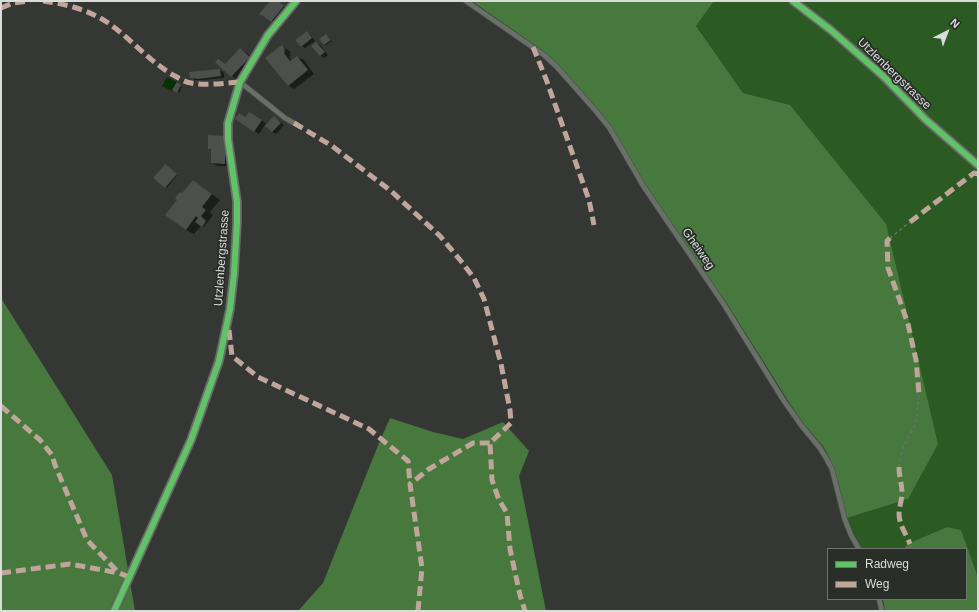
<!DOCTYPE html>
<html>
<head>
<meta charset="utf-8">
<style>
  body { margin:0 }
  #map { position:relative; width:979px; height:612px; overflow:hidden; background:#353734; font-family:Helvetica,sans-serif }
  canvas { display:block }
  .frame { position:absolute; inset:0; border:2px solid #d9dcd9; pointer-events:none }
  .legend { position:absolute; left:827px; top:548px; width:140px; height:52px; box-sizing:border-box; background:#2a2e29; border:1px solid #70746f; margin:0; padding:5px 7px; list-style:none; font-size:12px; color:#d9dcd9 }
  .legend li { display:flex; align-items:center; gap:8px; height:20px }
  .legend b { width:20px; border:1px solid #70746f }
  .north { position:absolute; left:927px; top:12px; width:40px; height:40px; -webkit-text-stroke:3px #2a2e29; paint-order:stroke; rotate:42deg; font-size:11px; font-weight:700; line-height:16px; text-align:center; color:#d9dcd9 }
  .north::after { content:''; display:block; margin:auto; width:14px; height:18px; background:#d9dcd9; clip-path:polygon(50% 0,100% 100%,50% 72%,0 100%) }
</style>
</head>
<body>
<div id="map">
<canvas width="979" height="612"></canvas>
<div class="frame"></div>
<ul class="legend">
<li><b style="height:5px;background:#61c268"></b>Radweg</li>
<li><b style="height:5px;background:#c0a59a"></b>Weg</li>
</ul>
<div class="north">N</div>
</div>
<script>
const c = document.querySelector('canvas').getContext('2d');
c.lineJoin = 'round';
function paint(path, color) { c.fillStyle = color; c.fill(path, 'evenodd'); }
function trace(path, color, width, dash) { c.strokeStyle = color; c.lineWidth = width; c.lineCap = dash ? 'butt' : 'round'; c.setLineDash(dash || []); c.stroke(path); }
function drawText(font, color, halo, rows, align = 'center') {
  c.font = font + ' Helvetica,sans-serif'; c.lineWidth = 3.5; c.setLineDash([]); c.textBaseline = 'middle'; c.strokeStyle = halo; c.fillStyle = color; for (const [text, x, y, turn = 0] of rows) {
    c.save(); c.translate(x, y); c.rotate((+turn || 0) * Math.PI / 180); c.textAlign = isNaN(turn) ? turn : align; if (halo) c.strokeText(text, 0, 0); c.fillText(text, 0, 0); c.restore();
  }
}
paint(new Path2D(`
  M714,1H978V577L961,530L947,527L907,544L904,549H861L847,518L908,499L790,105L743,93L696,26Z`), '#2b5a23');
paint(new Path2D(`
  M472,1H714L696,26L743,93L790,105L886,224L938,444L908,499L847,518L834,469L829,457L823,446L803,423L787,399L726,302L673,227L646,186L611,126L597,108L558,65L546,53Z
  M1,298L112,475L135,611H1Z
  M390,418L433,432L463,439L503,422L529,451L519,476L546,611H298L323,583L379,443Z
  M947,527L961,530L978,577V611H885L883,599H966V549H904L907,544Z`), '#47793e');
paint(new Path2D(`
  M167,77L177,82L172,91L162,86Z`), '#073105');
paint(new Path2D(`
  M271,1H277L287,9L275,23L261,14Z
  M307,32L310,35L315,41L305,48L302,46Z
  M328,36L332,41L326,45L325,44Z
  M316,43L320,45L328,55L324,58L320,55Z
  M282,46L288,50L291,53L289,54L291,55L289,57L292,61L297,57L304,60L314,74L294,89L288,85Z
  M240,49L247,53L255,61L238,80L232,76L217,62L225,65Z
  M220,70L224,73V78L202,80H195L191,77Z
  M177,84L182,87L179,93L174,90Z
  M249,113L266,123L259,134L236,119L246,118Z
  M278,120L284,125L276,134L272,132Z
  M225,137L231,166H218L212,163V150L209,148Z
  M167,167L177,175L167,188L166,187Z
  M193,181L201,186L220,200L210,212L213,215L204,227L202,225L194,234L186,230L183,194Z`), '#0007');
paint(new Path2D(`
  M270,1H278L284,6L271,22L262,15L261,16L259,14Z
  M307,31L312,38L301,47L295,40Z
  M326,34L331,40L324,45L319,39Z
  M316,42L325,52L320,56L311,46Z
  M282,45L285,49L284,50L285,52L284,53L290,61L297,56L308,70L288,86L265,58Z
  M240,48L250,57L231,77L215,62L218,59L225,64Z
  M220,69L221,76L198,79L190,78L189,72Z
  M177,82L181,85L177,93L172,90Z
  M249,112L262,120L254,132L235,119L239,113L245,117Z
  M274,116L281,123L272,132L265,126Z
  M208,135L225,136V164L211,163V149H208Z
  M165,164L177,174L165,188L153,178Z
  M193,180L212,194L202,207L206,210L201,216L206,221L202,227L195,222L198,218L196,216L186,230L165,215L177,200L175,198L180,192L182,193Z`), '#4d4f4c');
const service = new Path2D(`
  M466,1L544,55L556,66L595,110L609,127L644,187L723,303L784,401L801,425L820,448L826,458L832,469L845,520L851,535L859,549
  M240,82L285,118L294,123
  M879,599L882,611`);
const minor = new Path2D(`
  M793,1L832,31L883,76L925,119L978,165
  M114,611L191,440L219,361L230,309L234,274L237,222V202L228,139V123L240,82L268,35L296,1`);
trace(service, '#535453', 6);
trace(minor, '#535453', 10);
trace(new Path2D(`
  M890,238L910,222
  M899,467L900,458L903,448L914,427L917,415L919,394
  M910,549V544`), '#6c706b', 1.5, [3, 3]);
trace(service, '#697068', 4.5);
trace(minor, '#697068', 9);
trace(new Path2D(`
  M43,1C66,4 91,10 111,25C133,41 150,62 175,76C180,79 185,82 191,83C205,86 226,83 240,82
  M1,8L13,3L30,1
  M533,47L546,79L589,200L594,225
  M294,123L332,146L391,191L440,236L461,261L474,278L484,299L501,364L510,410L511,423L490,443L492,480L499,500L507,513L510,549L520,595L525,611
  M910,222L974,173L978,174
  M890,238L887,241L888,268L900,301L908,324L916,360L919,394
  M229,330L232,356L258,377L369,429L408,461L410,484
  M1,406L40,440L52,455L55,465L87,540L119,573L129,577
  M899,467C899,476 902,484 902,493C902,502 897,511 900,521C902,529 907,536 910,544
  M1,573L70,564L119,573
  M418,611L422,568L410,484L429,469L473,443H490`), '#c0a59a', 5, [10, 5]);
trace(new Path2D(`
  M793,1L832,31L883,76L925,119L978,165
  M114,611L191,440L219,361L230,309L234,274L237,222V202L228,139V123L240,82L268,35L296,1`), '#61c268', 6);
drawText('12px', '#d9dcd9', '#2a2e29', [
  ["Utzlenbergstrasse",894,74,44],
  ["Gheiweg",698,249,55],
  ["Utzlenbergstrasse",222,258,-86]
]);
</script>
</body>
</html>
